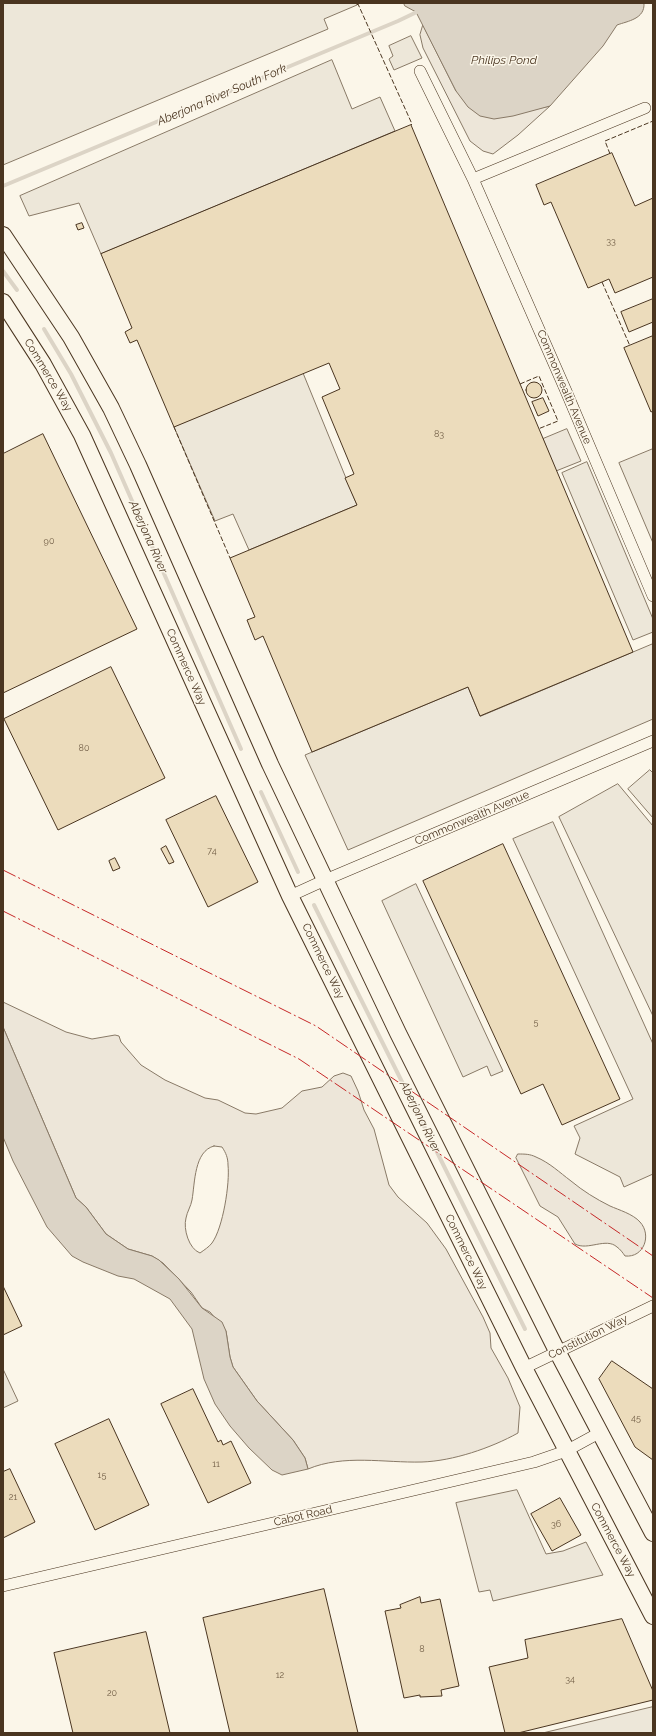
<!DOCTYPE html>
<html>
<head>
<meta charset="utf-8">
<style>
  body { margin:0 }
  #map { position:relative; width:656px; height:1736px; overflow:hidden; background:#fbf6e9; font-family:Raleway,sans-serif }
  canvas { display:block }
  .frame { position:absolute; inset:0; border:4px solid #4a3520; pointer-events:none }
</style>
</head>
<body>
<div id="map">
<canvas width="656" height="1736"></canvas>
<div class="frame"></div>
</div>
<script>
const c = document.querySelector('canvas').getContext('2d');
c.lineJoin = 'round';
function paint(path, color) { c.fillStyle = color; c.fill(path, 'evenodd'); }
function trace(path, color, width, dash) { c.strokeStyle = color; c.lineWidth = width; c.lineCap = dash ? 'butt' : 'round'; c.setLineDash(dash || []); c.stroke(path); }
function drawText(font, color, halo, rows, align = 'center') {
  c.font = font + ' Raleway,sans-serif'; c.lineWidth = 3; c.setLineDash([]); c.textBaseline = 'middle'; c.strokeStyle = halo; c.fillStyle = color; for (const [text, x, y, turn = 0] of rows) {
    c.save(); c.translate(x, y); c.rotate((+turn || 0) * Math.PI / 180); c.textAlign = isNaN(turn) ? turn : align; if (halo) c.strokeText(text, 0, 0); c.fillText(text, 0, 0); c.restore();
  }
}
const green = new Path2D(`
  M423,25L456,91L531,110L550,106L518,135L493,154L483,151L470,141L423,48L420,35Z
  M567,429L581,461L556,471L543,439Z
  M3,1002L66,1032L92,1039L115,1035L119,1036L121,1042L141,1065L165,1080L205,1098L218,1100L245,1113L256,1114L282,1108L302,1091L322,1087L334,1076L343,1073L351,1076L358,1091L364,1110L374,1129L389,1185L398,1197L427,1223L446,1249L483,1317L490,1333L491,1348L508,1378L520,1407L518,1433C491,1448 453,1461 422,1462C384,1463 344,1454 308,1469L305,1458L293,1440L257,1401L233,1367L230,1357L226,1331L210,1312L202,1308L191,1292L163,1263L152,1256L128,1249L106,1234L86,1207L76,1198L3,1027ZM214,1146L222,1147C226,1153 228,1158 228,1165C230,1183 223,1228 212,1243C209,1247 204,1250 200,1253C189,1249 183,1229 186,1218C187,1212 191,1206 192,1200C195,1183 194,1151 214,1146Z
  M518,1154C525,1154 530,1154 536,1157C550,1163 559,1172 571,1181C583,1191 596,1199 610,1206C619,1210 633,1214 640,1222C652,1235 644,1258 625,1256C623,1253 620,1249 617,1247C606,1237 588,1251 575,1244L558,1217L540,1206L516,1158Z`);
paint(green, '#ede6d9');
trace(green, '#887966', 1);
const parking = new Path2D(`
  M3,3H356L357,5L324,19L328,29L3,165Z
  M411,36L422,58L394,70L389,59L393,56L389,46Z
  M332,60L352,109L380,97L395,131L101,254L79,203L29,216L20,196Z
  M303,373L357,505L249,550L233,514L215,521L174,427Z
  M653,449V543L619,463Z
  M587,462L653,619V632L633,640L562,473Z
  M653,644V719L348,850L305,755L468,687L480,716Z
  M650,770L653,773V818L628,789Z
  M618,784L653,826V1016L559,817Z
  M553,822L653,1044V1174L624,1187L620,1177L575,1154L580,1138L574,1126L633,1099L513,839Z
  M416,884L503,1071L491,1076L487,1066L463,1077L382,901Z
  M3,1369L18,1401L3,1408Z
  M517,1490L546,1554L563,1551L586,1542L603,1575L493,1601L490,1590L479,1592L456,1503Z
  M653,1707V1733H543Z`);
paint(parking, '#ede7d9');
trace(parking, '#887966', 1);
const water = new Path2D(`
  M404,3H644C645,19 628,21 617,25L603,46L550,106L513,116L494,119L480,116L468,107L456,91L416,12L405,6Z
  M3,1027L76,1198L86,1207L106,1234L128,1249L152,1256L159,1260L179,1279L202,1308L222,1322L226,1331L230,1357L233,1367L257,1401L293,1440L305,1458L308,1469L282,1475L272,1470L249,1448L230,1426L215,1404L204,1379L192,1329L170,1299L134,1279L118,1276L83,1262L72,1256L47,1227L13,1161L3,1137Z`);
paint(water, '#dcd4c6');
trace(water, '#887966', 1);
trace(new Path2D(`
  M3,186L398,21L421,10
  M3,271L17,290
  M44,329L71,374L111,453L241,749
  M261,792L298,872
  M314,905L525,1329`), '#dcd4c6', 4);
const building = new Path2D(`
  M411,125L633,652L480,716L468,687L312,752L263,636L255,640L247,620L255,617L230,558L357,505L345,478L354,474L322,397L340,389L329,363L174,427L137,340L130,343L125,332L132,328L101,254Z
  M612,153L635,206L653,198V277L615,293L609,279L588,288L551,202L544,205L536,185Z
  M82,223L84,228L78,230L76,225Z
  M653,299V322L629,332L621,312Z
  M653,336V411L651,412L624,348Z
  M526 390a8 8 0 1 1 16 0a8 8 0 1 1-16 0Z
  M543,398L549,411L538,416L532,402Z
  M43,434L137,629L3,693V454Z
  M111,667L165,778L58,830L4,719Z
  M216,796L258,882L208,907L166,820Z
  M503,844L620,1099L562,1125L543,1084L521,1094L423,881Z
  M166,846L174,862L169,864L161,849Z
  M115,858L120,868L113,871L109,861Z
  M3,1286L22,1326L3,1335Z
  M612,1361L653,1389V1460L635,1447L599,1379Z
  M193,1389L218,1442L221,1440L223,1445L231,1441L251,1483L208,1503L161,1404Z
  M109,1419L149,1505L95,1530L55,1444Z
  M10,1469L35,1522L3,1538V1472Z
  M560,1498L581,1535L552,1551L531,1514Z
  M324,1589L358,1733H230L203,1618Z
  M420,1597L421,1603L440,1599L459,1686L441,1690L442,1696L420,1697V1695L404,1698L385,1611L401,1608L400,1605Z
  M622,1619L653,1691V1700L518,1733H505L489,1667L528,1658L525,1640Z
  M146,1632L170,1733H73L54,1653Z`);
paint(building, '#ecdcbc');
trace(building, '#4a3520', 1);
const street = new Path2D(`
  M420,71L473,179L566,391L653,596
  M473,179L645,108
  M290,896L325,880L653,741
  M524,1368L653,1306
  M3,1586L534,1462L566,1451L599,1433`);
const secondary = new Path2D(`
  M3,235L71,337L111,408L138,465L270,764L398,1033L557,1351L653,1533
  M3,302L43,364L82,435L290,896L524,1368L653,1616`);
trace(street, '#4a3520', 12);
trace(secondary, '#4a3520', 18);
trace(street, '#fbf6e9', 11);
trace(secondary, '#fbf6e9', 16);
trace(new Path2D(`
  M357,5L358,4L412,124L411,125
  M610,154L605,141L653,121
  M602,282L630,346
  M520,384L539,376L558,421L538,429
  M174,427L230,558`), '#4a3520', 1, [5, 2]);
trace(new Path2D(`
  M3,870L316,1026L653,1256
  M3,911L299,1059L653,1298`), '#c62828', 1, [14, 3, 2, 3]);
drawText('9px', '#725f47', null, [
  ["33",611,241],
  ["83",439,434],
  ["90",49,541],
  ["80",84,748],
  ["74",212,851],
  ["5",536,1022],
  ["45",636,1418],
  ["11",216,1464],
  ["15",102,1475],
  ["21",13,1497],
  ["36",556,1524],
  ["8",422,1649],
  ["12",280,1675],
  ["34",570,1679],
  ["20",112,1693]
]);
drawText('11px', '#4a3520', '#fbf6e9', [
  ["Commerce Way",48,375,59],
  ["Commonwealth Avenue",564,387,67],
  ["Commerce Way",186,667,66],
  ["Commonwealth Avenue",472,818,-23],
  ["Commerce Way",323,961,64],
  ["Commerce Way",466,1252,64],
  ["Constitution Way",588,1337,-26],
  ["Cabot Road",303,1516,-13],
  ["Commerce Way",613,1540,62]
]);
drawText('italic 12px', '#4a3520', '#fbf6e9', [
  ["Philips Pond",504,60],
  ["Aberjona River South Fork",222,95,-23],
  ["Aberjona River",148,537,66],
  ["Aberjona River",420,1117,64]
]);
</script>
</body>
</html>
